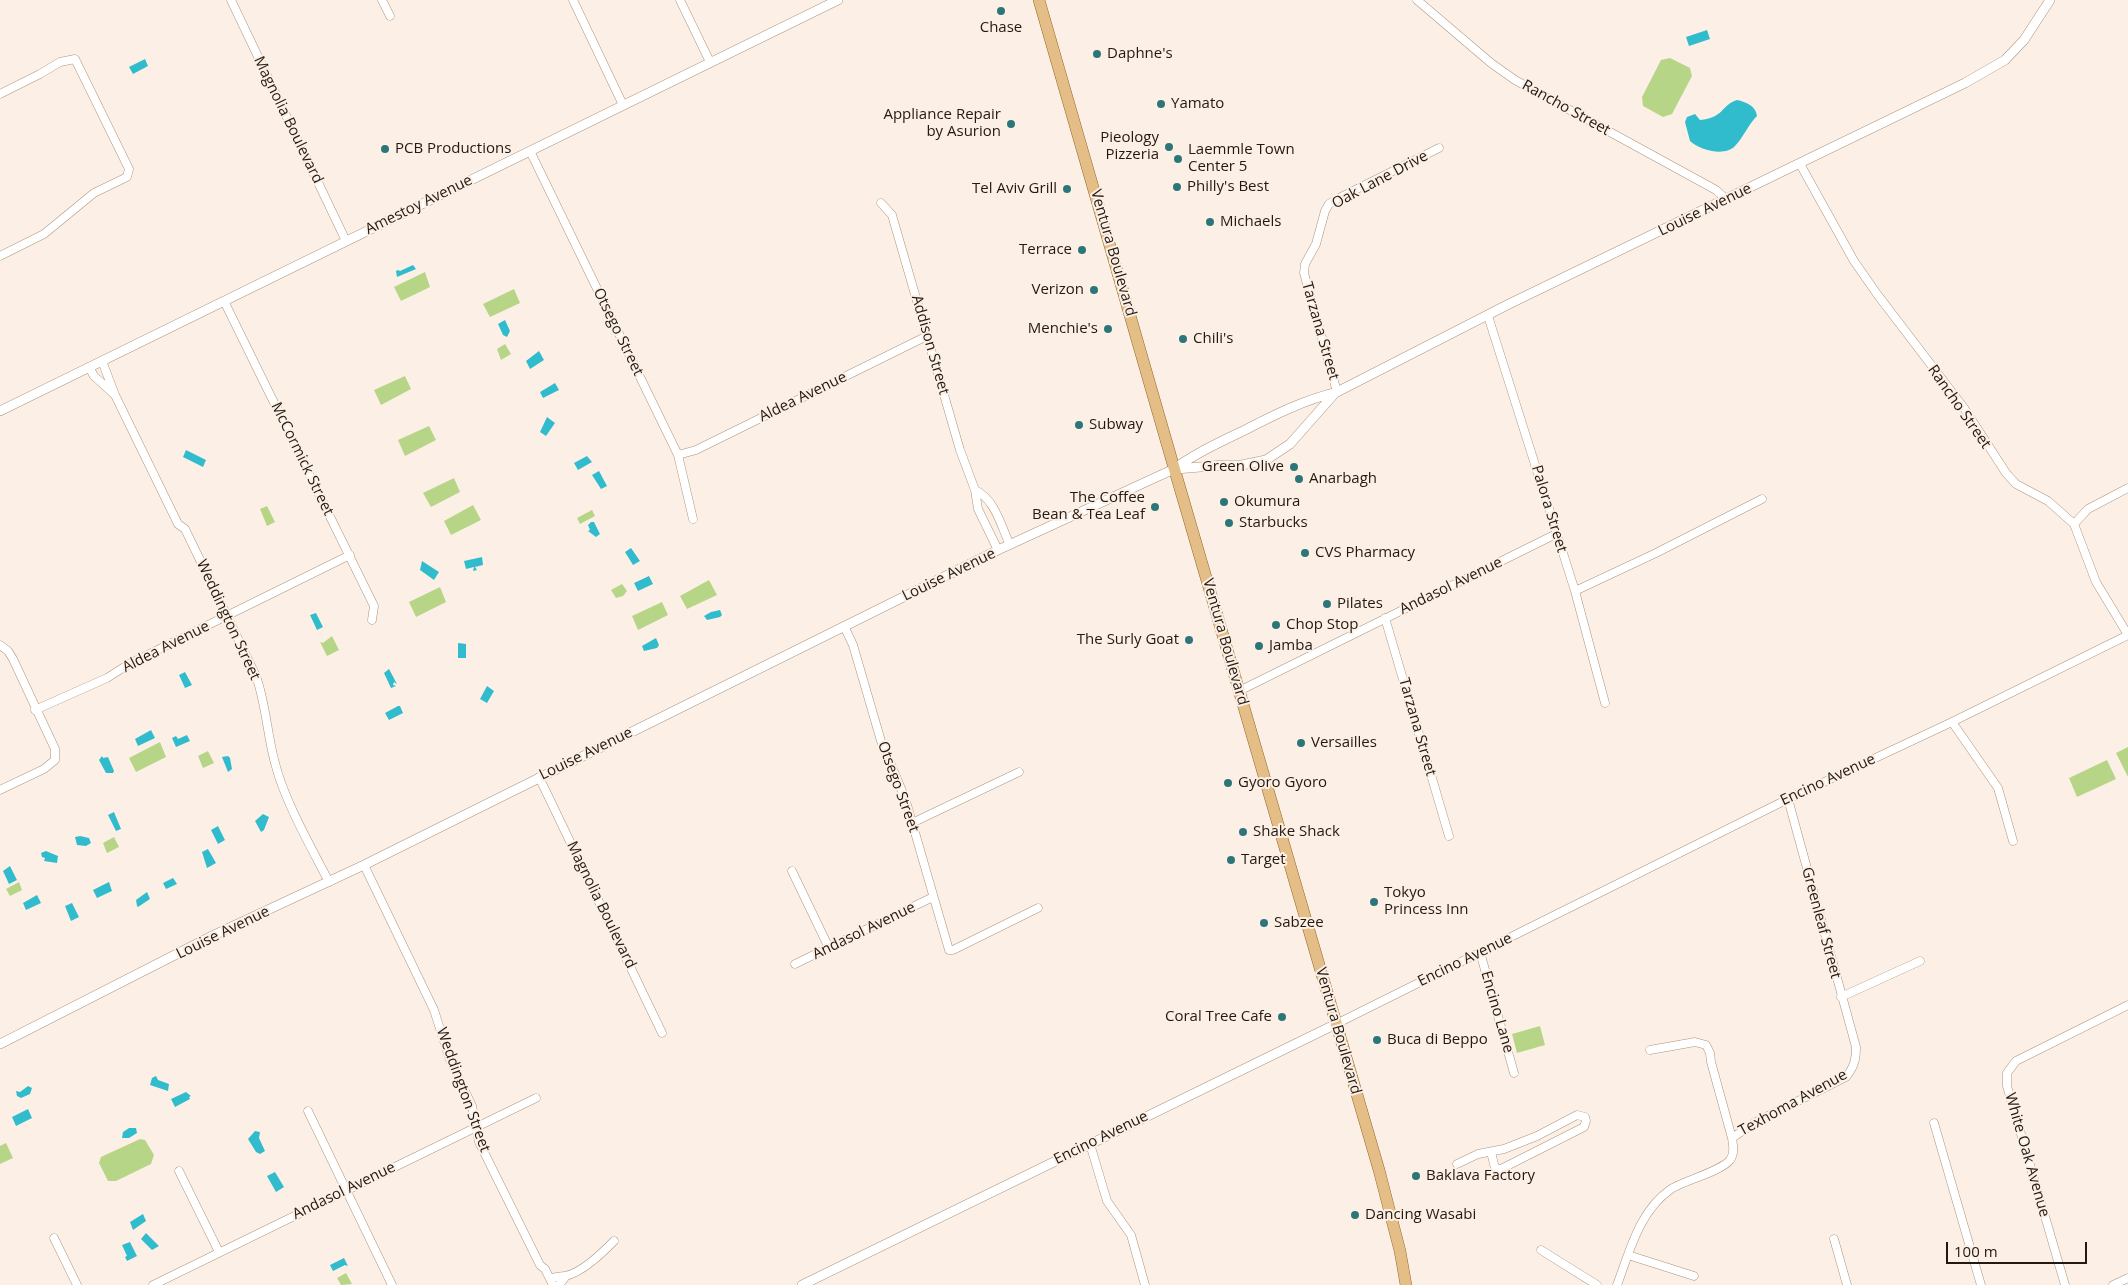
<!DOCTYPE html>
<html>
<head>
<meta charset="utf-8">
<style>
  body { margin:0 }
  #map { position:relative; width:2128px; height:1285px; overflow:hidden; background:#fcf0e6; font-family:"Open Sans",sans-serif }
  canvas { display:block }
  .scale { position:absolute; left:1946px; top:1242px; width:141px; height:22px; box-sizing:border-box; border:2px solid #231910; border-top:0; padding-left:6px; font-size:15px; line-height:18px; white-space:nowrap; color:#231910; -webkit-text-stroke:4px #fcf0e6; paint-order:stroke }
</style>
</head>
<body>
<div id="map">
<canvas width="2128" height="1285"></canvas>
<div class="scale">100 m</div>
</div>
<script>
const c = document.querySelector('canvas').getContext('2d');
c.lineJoin = 'round';
function paint(path, color) { c.fillStyle = color; c.fill(path, 'evenodd'); }
function trace(path, color, width, dash) { c.strokeStyle = color; c.lineWidth = width; c.lineCap = dash ? 'butt' : 'round'; c.setLineDash(dash || []); c.stroke(path); }
function drawText(font, color, halo, rows, align = 'center') {
  c.font = font + ' "Open Sans",sans-serif'; c.lineWidth = 4; c.setLineDash([]); c.textBaseline = 'middle'; c.strokeStyle = halo; c.fillStyle = color; for (const [text, x, y, turn = 0] of rows) {
    c.save(); c.translate(x, y); c.rotate((+turn || 0) * Math.PI / 180); c.textAlign = isNaN(turn) ? turn : align; if (halo) c.strokeText(text, 0, 0); c.fillText(text, 0, 0); c.restore();
  }
}
paint(new Path2D(`
  M1670,58L1690,68L1692,76L1672,114L1663,117L1643,106L1642,97L1661,60Z
  M425,272L430,287L401,301L394,287Z
  M514,289L520,303L490,317L483,304Z
  M505,344L511,354L501,360L497,349Z
  M405,376L411,389L381,405L374,390Z
  M429,426L436,440L405,456L398,440Z
  M454,478L460,492L431,507L423,493Z
  M473,505L481,520L451,535L444,521Z
  M267,506L275,522L267,526L260,509Z
  M592,510L595,516L580,524L577,518Z
  M709,580L717,595L687,609L680,596Z
  M622,584L627,591L623,596L616,598L611,590Z
  M440,587L446,602L416,617L409,602Z
  M662,602L668,615L638,630L632,616Z
  M332,636L339,650L327,656L320,642L323,643Z
  M160,742L166,757L136,772L129,758Z
  M2128,747V777L2116,753Z
  M208,751L214,763L203,768L198,756Z
  M2107,760L2116,779L2077,797L2069,778Z
  M114,837L119,847L107,853L103,843Z
  M19,882L22,890L10,896L6,889Z
  M1540,1026L1545,1045L1517,1053L1512,1034Z
  M140,1139L145,1140L154,1155L151,1164L116,1181H108L99,1163L101,1157Z
  M6,1143L13,1158L0,1164V1146Z
  M346,1273L352,1284L341,1285L337,1278Z`), '#b7d587');
paint(new Path2D(`
  M1707,30L1710,39L1689,46L1686,37Z
  M145,59L148,66L133,74L129,67Z
  M1737,100C1746,102 1756,106 1757,116C1748,125 1743,138 1735,146C1725,157 1699,150 1690,141L1685,122L1687,117L1695,114L1700,120C1724,118 1721,105 1737,100Z
  M413,265L416,269L397,277L396,271L398,270L400,271Z
  M505,320L510,331L507,337L503,335L498,324Z
  M539,351L544,360L530,369L526,361Z
  M555,383L559,390L543,398L540,392Z
  M547,417L555,423L546,436L540,432Z
  M186,450L206,460L203,467L183,457Z
  M587,456L592,462L578,470L574,463Z
  M599,471L607,486L601,489L592,475Z
  M591,522H594L600,534L596,537L588,531L590,530L588,525Z
  M631,548L640,561L633,565L625,552Z
  M482,557L483,565L475,567L477,570L473,571L474,567L466,569L464,561Z
  M422,561L439,572L434,580L420,570Z
  M649,576L653,584L638,591L634,583Z
  M720,610L722,615L720,617L707,620L704,616L711,612Z
  M316,613L323,627L317,630L310,615Z
  M656,638L659,645L657,648L644,651L642,646Z
  M458,643L466,644V658H458Z
  M389,669L397,684L394,682L393,685L396,686L391,688L384,673Z
  M185,672L192,685L185,688L179,675Z
  M487,686L494,691L487,703L480,699Z
  M398,706H400L403,713L389,720L385,713Z
  M151,730L155,738L138,746L135,739Z
  M187,735L190,741L176,747L172,738L176,736L178,739Z
  M102,756L103,758L108,757L114,771L113,773H106L99,760Z
  M228,756L230,758L232,769L228,772L222,757Z
  M114,812L121,829L116,831L108,815Z
  M263,814L269,817L264,830L261,832L255,821Z
  M218,826L225,840L218,844L211,830Z
  M80,836L89,838L91,843L86,846L77,845L75,837Z
  M208,849L216,863L207,868L202,852Z
  M46,851L58,856L57,863L44,861L45,858L42,857L41,853Z
  M10,866L17,880L9,884L3,871Z
  M173,878L177,884L166,889L163,883Z
  M109,882L112,891L97,898L93,890Z
  M147,892L150,899L138,907L137,906L136,900Z
  M37,895L41,903L26,910L23,903Z
  M72,903L79,917L71,921L65,906Z
  M156,1076L158,1080L169,1084L168,1091L150,1085L152,1078Z
  M28,1086L32,1088L30,1094L21,1098L17,1096L16,1091L20,1092Z
  M186,1092L191,1096L189,1097L190,1099L175,1107L171,1099Z
  M28,1109L32,1118L16,1126L12,1117Z
  M129,1128H136L137,1133L129,1138H122L123,1132Z
  M255,1131L260,1132L259,1138L265,1151L260,1154L256,1152L248,1139Z
  M275,1172L284,1187L276,1192L267,1176Z
  M143,1214L146,1221L133,1230L130,1222Z
  M146,1233L159,1246L152,1250L141,1239Z
  M130,1242L137,1256L127,1261L125,1257L127,1256L122,1245Z
  M344,1258L348,1266L345,1265L333,1271L330,1265Z`), '#31bccd');
const minor = new Path2D(`
  M231,0L346,241
  M382,0L390,16
  M573,0L623,105
  M680,0L710,62
  M1417,0L1491,63L1515,80L1716,190L1725,198
  M0,94L40,74L60,62L75,59L129,169L127,177L94,193L44,234L0,256
  M530,151L678,455L693,519
  M881,203L892,215L960,450L975,490L978,509L998,550
  M224,301L374,606L372,620
  M1488,316L1575,591L1605,703
  M102,361L115,395L178,524L185,529L256,676C266,704 267,734 275,763C284,800 311,847 329,882
  M89,367L94,376L115,395
  M1337,392L1304,273L1305,264L1316,244L1325,211L1329,204L1337,199L1439,148
  M678,455L696,450L927,336
  M975,490C995,499 1001,526 1010,545
  M2074,524L2088,509L2128,488
  M1575,591L1656,553L1762,499
  M1385,618L1449,836
  M844,626L853,645L881,741L905,798L949,950H953L1038,908
  M0,645L8,651L13,659L55,749V760L44,769L0,790
  M1239,691L1556,534
  M35,710L107,678L129,664L350,555
  M1952,722L1998,788L2013,841
  M539,777L662,1033
  M912,823L1019,772
  M364,865L434,1010L450,1060L472,1106L479,1142L540,1265L545,1269L553,1285
  M792,871L829,948
  M1480,952L1514,1073
  M795,964L933,897
  M1841,997L1920,961
  M1336,1024L1788,799L1952,722L2128,635L2096,582L2074,524L2048,501L2016,484L2006,473L1964,408L1877,294L1854,261L1800,164
  M1650,1050L1695,1042L1706,1045L1710,1053L1711,1062L1732,1138
  M308,1111L392,1285
  M1934,1123L1981,1285
  M1090,1144L1107,1201L1131,1235L1145,1285
  M1457,1164L1478,1154L1504,1149L1537,1136L1577,1115L1585,1117L1586,1121L1584,1127L1501,1169L1495,1168L1491,1152
  M179,1171L219,1252
  M54,1238L77,1285
  M1834,1239L1847,1285
  M1541,1250L1597,1285
  M1628,1255L1694,1276
  M550,1279C556,1276 559,1277 565,1276C582,1273 603,1252 614,1241
  M153,1285L536,1098
  M559,1285L566,1276
  M1617,1285C1630,1251 1639,1211 1671,1189C1685,1180 1720,1172 1730,1160C1735,1153 1733,1145 1732,1138L1756,1122L1846,1077C1854,1067 1856,1060 1856,1047L1788,799
  M2065,1285L2007,1086V1073L2016,1061L2128,1005
  M2113,1285L2128,1278`);
const tertiary = new Path2D(`
  M0,411L838,0
  M1176,469L1224,465H1242L1266,460L1290,444L1336,392
  M0,1044L214,935L364,865L998,550L1174,469C1196,453 1220,442 1245,430C1274,415 1304,400 1337,392L1509,304L1965,83L2005,60L2024,40L2050,0
  M802,1285L1336,1024`);
const primary = new Path2D(`
  M1039,0L1170,454L1379,1170L1400,1251L1406,1285`);
trace(minor, '#ae937c', 9);
trace(tertiary, '#ae937c', 10);
trace(primary, '#956829', 12);
trace(minor, '#fff', 8);
trace(tertiary, '#fff', 9);
trace(primary, '#e5be87', 11);
for (const [x, y, r, color] of [
  [1001,11,5,"#2c7679"],
  [1097,54,5,"#2c7679"],
  [1161,104,5,"#2c7679"],
  [1011,124,5,"#2c7679"],
  [1169,147,5,"#2c7679"],
  [385,149,5,"#2c7679"],
  [1178,159,5,"#2c7679"],
  [1177,187,5,"#2c7679"],
  [1067,189,5,"#2c7679"],
  [1210,222,5,"#2c7679"],
  [1082,250,5,"#2c7679"],
  [1094,290,5,"#2c7679"],
  [1108,329,5,"#2c7679"],
  [1183,339,5,"#2c7679"],
  [1079,425,5,"#2c7679"],
  [1294,467,5,"#2c7679"],
  [1299,479,5,"#2c7679"],
  [1224,502,5,"#2c7679"],
  [1155,507,5,"#2c7679"],
  [1229,523,5,"#2c7679"],
  [1305,553,5,"#2c7679"],
  [1327,604,5,"#2c7679"],
  [1276,625,5,"#2c7679"],
  [1189,640,5,"#2c7679"],
  [1259,646,5,"#2c7679"],
  [1301,743,5,"#2c7679"],
  [1228,783,5,"#2c7679"],
  [1243,832,5,"#2c7679"],
  [1231,860,5,"#2c7679"],
  [1374,902,5,"#2c7679"],
  [1264,923,5,"#2c7679"],
  [1282,1017,5,"#2c7679"],
  [1377,1040,5,"#2c7679"],
  [1416,1176,5,"#2c7679"],
  [1355,1215,5,"#2c7679"]
]) { const dot = new Path2D(); dot.arc(x, y, r, 0, 2 * Math.PI); c.fillStyle = color; c.fill(dot); trace(dot, '#fcf0e6', 2); }
drawText('15px', '#231910', '#fcf0e6', [
  ["Chase",1001,28,"center"],
  ["Daphne's",1107,54],
  ["Yamato",1171,104],
  ["Appliance Repair",1001,115,"right"],
  ["by Asurion",1001,132,"right"],
  ["Pieology",1159,138,"right"],
  ["Pizzeria",1159,155,"right"],
  ["PCB Productions",395,149],
  ["Laemmle Town",1188,150],
  ["Center 5",1188,167],
  ["Philly's Best",1187,187],
  ["Tel Aviv Grill",1057,189,"right"],
  ["Michaels",1220,222],
  ["Terrace",1072,250,"right"],
  ["Verizon",1084,290,"right"],
  ["Menchie's",1098,329,"right"],
  ["Chili's",1193,339],
  ["Subway",1089,425],
  ["Green Olive",1284,467,"right"],
  ["Anarbagh",1309,479],
  ["The Coffee",1145,498,"right"],
  ["Bean & Tea Leaf",1145,515,"right"],
  ["Okumura",1234,502],
  ["Starbucks",1239,523],
  ["CVS Pharmacy",1315,553],
  ["Pilates",1337,604],
  ["Chop Stop",1286,625],
  ["The Surly Goat",1179,640,"right"],
  ["Jamba",1269,646],
  ["Versailles",1311,743],
  ["Gyoro Gyoro",1238,783],
  ["Shake Shack",1253,832],
  ["Target",1241,860],
  ["Tokyo",1384,893],
  ["Princess Inn",1384,910],
  ["Sabzee",1274,923],
  ["Coral Tree Cafe",1272,1017,"right"],
  ["Buca di Beppo",1387,1040],
  ["Baklava Factory",1426,1176],
  ["Dancing Wasabi",1365,1215]
], 'left');
drawText('15px', '#231910', '#fcf0e6', [
  ["Rancho Street",1566,108,29],
  ["Magnolia Boulevard",288,120,64],
  ["Oak Lane Drive",1380,180,-28],
  ["Amestoy Avenue",419,205,-26],
  ["Louise Avenue",1705,210,-26],
  ["Ventura Boulevard",1113,253,74],
  ["Tarzana Street",1320,331,74],
  ["Otsego Street",618,332,64],
  ["Addison Street",930,345,74],
  ["Aldea Avenue",803,397,-26],
  ["Rancho Street",1959,407,55],
  ["McCormick Street",302,459,64],
  ["Palora Street",1549,509,73],
  ["Louise Avenue",949,575,-26],
  ["Andasol Avenue",1451,586,-26],
  ["Weddington Street",228,620,65],
  ["Ventura Boulevard",1225,642,74],
  ["Aldea Avenue",166,647,-27],
  ["Tarzana Street",1417,727,74],
  ["Louise Avenue",586,754,-26],
  ["Encino Avenue",1828,780,-25],
  ["Otsego Street",898,787,70],
  ["Magnolia Boulevard",601,905,64],
  ["Greenleaf Street",1821,923,75],
  ["Andasol Avenue",864,931,-26],
  ["Louise Avenue",223,933,-26],
  ["Encino Avenue",1465,960,-26],
  ["Encino Lane",1497,1012,74],
  ["Ventura Boulevard",1338,1031,74],
  ["Weddington Street",463,1090,70],
  ["Texhoma Avenue",1793,1103,-29],
  ["Encino Avenue",1101,1138,-26],
  ["White Oak Avenue",2027,1155,74],
  ["Andasol Avenue",344,1191,-26]
]);
</script>
</body>
</html>
